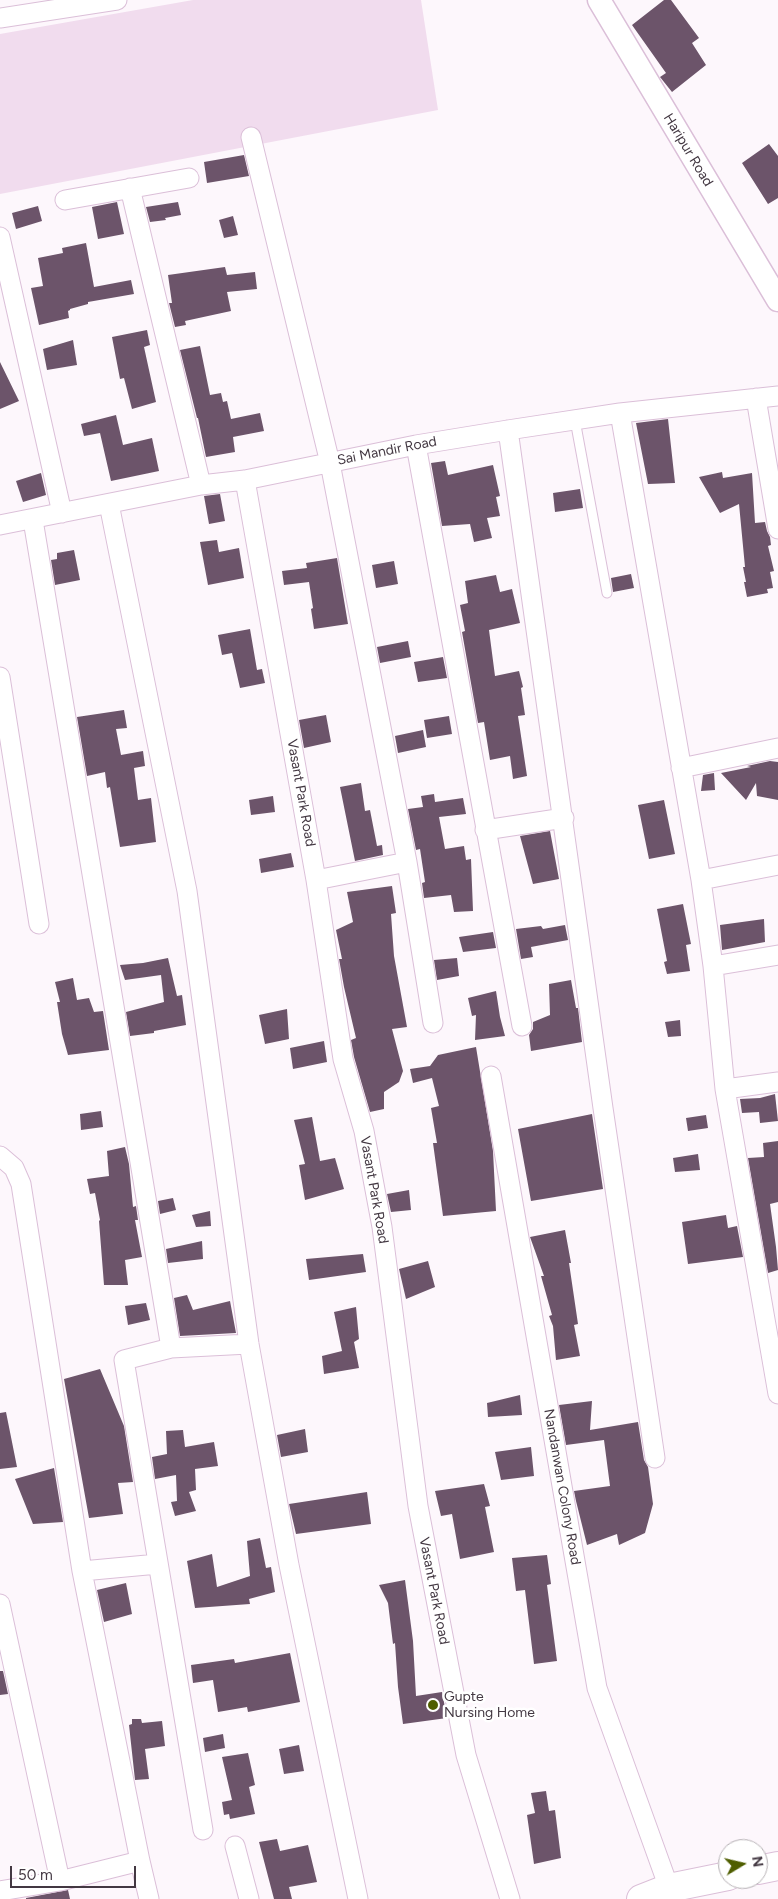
<!DOCTYPE html>
<html>
<head>
<meta charset="utf-8">
<style>
  body { margin:0 }
  #map { position:relative; width:778px; height:1899px; overflow:hidden; background:#fdf7fc; font-family:Figtree,sans-serif }
  canvas { display:block }
  .north { position:absolute; left:718px; top:1839px; width:50px; height:50px; box-sizing:border-box; background:#fff; border:1px solid #b4afb3; border-radius:50%; rotate:81deg; font-size:14px; font-weight:700; line-height:20px; text-align:center; color:#433842 }
  .north::after { content:''; display:block; margin:auto; width:18px; height:22px; background:#4f5e00; clip-path:polygon(50% 0,100% 100%,50% 72%,0 100%) }
  .scale { position:absolute; left:10px; top:1866px; width:126px; height:22px; box-sizing:border-box; border:2px solid #433842; border-top:0; padding-left:6px; font-size:15px; line-height:18px; white-space:nowrap; color:#433842; -webkit-text-stroke:4px #fff; paint-order:stroke }
</style>
</head>
<body>
<div id="map">
<canvas width="778" height="1899"></canvas>
<div class="north">N</div>
<div class="scale">50 m</div>
</div>
<script>
const c = document.querySelector('canvas').getContext('2d');
c.lineJoin = 'round';
function paint(path, color) { c.fillStyle = color; c.fill(path, 'evenodd'); }
function trace(path, color, width, dash) { c.strokeStyle = color; c.lineWidth = width; c.lineCap = dash ? 'butt' : 'round'; c.setLineDash(dash || []); c.stroke(path); }
function drawText(font, color, halo, rows, align = 'center') {
  c.font = font + ' Figtree,sans-serif'; c.lineWidth = 5; c.setLineDash([]); c.textBaseline = 'middle'; c.strokeStyle = halo; c.fillStyle = color; for (const [text, x, y, turn = 0] of rows) {
    c.save(); c.translate(x, y); c.rotate((+turn || 0) * Math.PI / 180); c.textAlign = isNaN(turn) ? turn : align; if (halo) c.strokeText(text, 0, 0); c.fillText(text, 0, 0); c.restore();
  }
}
paint(new Path2D(`
  M193,0H421L438,110L0,194V34Z`), '#f1dcee');
paint(new Path2D(`
  M664,0H671L699,38L692,43L706,65L672,92L660,77L666,73L632,25Z
  M769,144L778,156V198L768,204L742,163Z
  M244,155L249,176L207,183L204,162Z
  M117,202L124,234L98,239L92,207Z
  M178,202L181,215L165,218L166,220L150,222L146,207Z
  M38,206L42,221L16,229L12,213Z
  M233,216L238,235L224,238L219,220Z
  M86,243L94,287L131,280L134,294L88,302V304L70,309V310L68,311L69,318L39,325L31,288L43,286L38,258L63,253L62,248Z
  M225,267L227,275L255,272L257,289L227,292L231,311L185,321L186,325L175,327L169,303H172L168,275Z
  M147,330L150,345L144,347L156,402L132,409L124,378L120,379L112,337Z
  M73,340L77,365L47,370L43,349Z
  M200,346L210,395L221,393L223,402L227,401L231,419L260,413L264,431L233,437L235,452L206,457L198,418H197L180,350Z
  M0,362L19,401L0,409Z
  M116,415L123,445L152,438L159,471L111,481L100,433L84,436L81,424Z
  M668,419L675,483L648,484L636,423Z
  M445,461L448,475L493,465L500,496L496,497L500,516L487,518L492,538L474,542L470,524L442,526L431,463Z
  M722,472L723,478L752,473L755,523L765,522L767,531L770,537L771,545L768,546L774,571L770,572L773,588L767,589L768,593L747,597L744,582H746L743,567H745L739,504L720,513L699,477Z
  M41,473L46,495L23,502L16,481Z
  M580,489L583,508L555,512L553,493Z
  M220,494L225,521L209,524L204,496Z
  M217,540L219,552L239,548L244,578L208,585L200,542Z
  M74,550L80,580L55,585L51,560L57,559V553Z
  M337,558L348,624L314,629L311,609L313,608L309,582L284,585L282,571L307,568L306,563Z
  M394,561L398,584L376,588L372,565Z
  M631,574L634,588L613,592L611,578Z
  M496,575L500,592L512,589L520,623L489,630L495,676L519,671L523,687L521,688L525,715L518,716L527,776L513,779L510,756L490,760L484,722L478,723L462,632L465,631L460,605L468,603L465,581Z
  M250,629L257,670L262,669L265,683L240,688L232,653L222,655L218,635Z
  M408,641L411,657L380,663L377,647Z
  M443,657L447,678L418,682L414,662Z
  M124,710L127,728L116,729L121,755L143,751L145,766L134,768L138,800L151,798L156,842L120,847L110,787L107,788L105,772L87,776L77,717Z
  M326,715L331,742L304,748L299,720Z
  M449,716L452,734L427,738L424,720Z
  M423,730L426,747L398,753L395,736Z
  M770,761L778,762V800L757,796L756,783L746,800L721,773L751,767L747,766Z
  M714,773L715,790L701,791L703,775Z
  M361,783L365,811L370,810L377,846L382,845L383,855L355,861L340,787Z
  M434,794L435,802L463,798L466,814L439,817L445,849L464,846L466,860L471,859L473,911L454,912L451,895L424,898L422,883L425,882L420,849L416,850L408,809L423,807L421,796Z
  M273,796L275,812L251,815L249,800Z
  M664,800L675,854L649,859L638,805Z
  M550,831L559,879L533,884L520,836Z
  M291,853L294,867L261,873L259,859Z
  M392,886L396,913L391,914L394,956L407,1027L392,1029L403,1071L399,1082L384,1092V1109L370,1112L354,1057L351,1040L356,1038L344,987L339,959H342L336,930L353,922L347,892Z
  M683,904L691,944L686,945L690,971L667,974L664,962L667,961L657,909Z
  M764,919L765,942L722,950L720,925Z
  M565,925L568,940L531,947L533,957L521,959L516,929L541,926L543,929Z
  M493,932L496,948L463,952L459,937Z
  M168,958L177,996L182,995L186,1025L154,1031V1033L130,1036L126,1012L164,1002L161,975L125,980L120,965L143,963Z
  M457,958L459,976L437,980L434,960Z
  M73,978L77,1000L89,998L94,1012L103,1011L109,1050L68,1055L62,1034L57,1002H60L55,982Z
  M571,980L576,1008H578L582,1042L531,1051L529,1035L533,1029V1022L550,1015L549,984Z
  M496,991L500,1017L505,1036L475,1040L476,1015L472,1016L468,998Z
  M287,1009L289,1039L265,1044L259,1015Z
  M680,1020L681,1036L668,1037L665,1022Z
  M324,1041L327,1062L293,1069L290,1048Z
  M476,1047L493,1151L496,1211L443,1216L433,1143H437L431,1108L439,1106L432,1078L413,1083L410,1069L430,1066L438,1055Z
  M775,1094L778,1121L760,1123L759,1112L742,1113L740,1099L760,1098Z
  M101,1111L103,1127L81,1130L80,1114Z
  M592,1114L603,1189L531,1201L518,1129Z
  M706,1115L708,1128L688,1131L686,1118Z
  M312,1117L320,1161L335,1158L344,1189L305,1200L299,1165L305,1164L294,1120Z
  M778,1141V1202L770,1204L776,1247L778,1270L768,1273L748,1158L764,1157L763,1143Z
  M125,1147L129,1164L133,1207L136,1206L138,1220H135L142,1257L125,1260L128,1285H104L99,1221L100,1220L95,1193L90,1194L87,1179L109,1176L107,1151Z
  M698,1154L700,1170L675,1172L673,1158Z
  M409,1190L411,1210L391,1212L387,1194Z
  M173,1198L176,1210L160,1214L158,1201Z
  M210,1211L211,1226L196,1227L192,1215Z
  M726,1215L728,1228L737,1226L743,1257L688,1264L682,1222Z
  M565,1230L571,1263H569L578,1324L574,1325L580,1356L556,1360L553,1326L549,1316L552,1315L541,1276H544L530,1237Z
  M202,1241L203,1259L168,1263L166,1249Z
  M363,1254L366,1272L309,1280L306,1259Z
  M428,1261L435,1287L406,1299L399,1269Z
  M187,1295L193,1310L230,1301L236,1333L180,1336L174,1298Z
  M146,1303L150,1320L128,1325L125,1306Z
  M356,1307L359,1339L354,1342L359,1368L324,1374L322,1356L342,1351L334,1312Z
  M100,1369L124,1426L133,1482L118,1483L123,1514L89,1518L64,1379Z
  M520,1395L522,1415L488,1417L487,1403Z
  M592,1401L590,1430L638,1422L644,1460L648,1467L653,1504L645,1533L619,1545L617,1534L587,1545L576,1501L574,1491L610,1486L604,1440L566,1445L559,1405Z
  M6,1412L17,1467L0,1469V1413Z
  M305,1429L308,1452L281,1457L277,1435Z
  M183,1430L185,1447L214,1442L218,1466L195,1469L196,1490L189,1492L196,1511L175,1516L171,1502L177,1501L176,1475L155,1479L152,1457L167,1454L166,1431Z
  M531,1447L534,1476L501,1480L495,1452Z
  M54,1468L63,1522L33,1524L15,1479Z
  M484,1484L490,1506L485,1507L494,1552L460,1559L452,1514L441,1516L435,1491Z
  M367,1492L371,1524L296,1534L289,1504Z
  M260,1538L266,1568L271,1567L275,1592L249,1599L250,1604L195,1608L187,1561L212,1554L217,1587L250,1576L247,1541Z
  M547,1555L551,1584L547,1585L557,1661L534,1664L525,1590L516,1591L512,1558Z
  M405,1580L413,1641L416,1696L442,1692L447,1718L403,1724L398,1687L395,1643L393,1644L388,1603L379,1585Z
  M126,1583L132,1614L104,1622L97,1590Z
  M290,1653L300,1702L248,1712L247,1707L218,1712L213,1680L193,1683L191,1665L234,1659L235,1663Z
  M0,1671H3L8,1694L0,1695Z
  M132,1719H141L142,1723L162,1721L165,1746L145,1749L149,1779L135,1780L129,1725L132,1724Z
  M223,1734L225,1748L205,1752L203,1738Z
  M299,1745L304,1771L284,1774L279,1749Z
  M248,1753L255,1785L249,1787L255,1814L230,1819L229,1814L224,1815L222,1802L232,1800L222,1757Z
  M546,1791L549,1811L555,1810L561,1858L534,1864L527,1815L535,1813L531,1793Z
  M277,1839L280,1851L308,1845L317,1882L289,1887L292,1899H274L259,1842Z
  M68,1890L70,1899H26V1898Z`), '#6c546a');
const service = new Path2D(`
  M575,420L607,593`);
const minor = new Path2D(`
  M0,18L117,0
  M251,137L330,463L407,862L433,1023
  M130,188L201,485
  M65,200L189,178
  M0,237L62,513
  M756,398L778,529
  M620,413L701,880L713,966L725,1089L778,1394
  M508,430L603,1108L655,1458
  M416,445L522,1026
  M245,480L316,880L343,1059L364,1131L382,1227L418,1506L466,1755L510,1899
  M109,504L187,891L249,1344L289,1565L358,1899
  M33,520L171,1348L124,1360L203,1830
  M0,525L201,485L245,480L416,445L508,430L620,413L778,396
  M0,677L39,924
  M681,768L778,748
  M485,830L564,818
  M316,880L407,862
  M701,880L778,865
  M713,966L778,955
  M491,1076L597,1688L669,1888
  M725,1089L778,1082
  M0,1156L14,1168L21,1184L82,1571L140,1861L149,1899
  M171,1348L249,1344
  M82,1571L158,1564
  M0,1604L60,1881
  M235,1846L249,1899
  M0,1891L60,1881L140,1861`);
const tertiary = new Path2D(`
  M599,0L778,300`);
const primary = new Path2D(`
  M758,1870L778,1866
  M641,1899L669,1888L728,1876`);
trace(service, '#dbbfd8', 11);
trace(minor, '#dbbfd8', 21);
trace(tertiary, '#dbbfd8', 25);
trace(primary, '#dbbfd8', 30);
trace(service, '#fff', 9);
trace(minor, '#fff', 19);
trace(tertiary, '#fff', 22);
trace(primary, '#fff', 28);
for (const [x, y, r, color] of [
  [433,1705,6,"#4f5e00"]
]) { const dot = new Path2D(); dot.arc(x, y, r, 0, 2 * Math.PI); c.fillStyle = color; c.fill(dot); trace(dot, '#fff', 2); }
drawText('14px', '#433842', '#fff', [
  ["Haripur Road",688,150,59],
  ["Sai Mandir Road",387,451,-11],
  ["Vasant Park Road",301,793,80],
  ["Vasant Park Road",374,1190,80],
  ["Nandanwan Colony Road",562,1487,80],
  ["Vasant Park Road",434,1591,79]
]);
drawText('14px', '#433842', '#fff', [
  ["Gupte",444,1697],
  ["Nursing Home",444,1713]
], 'left');
</script>
</body>
</html>
